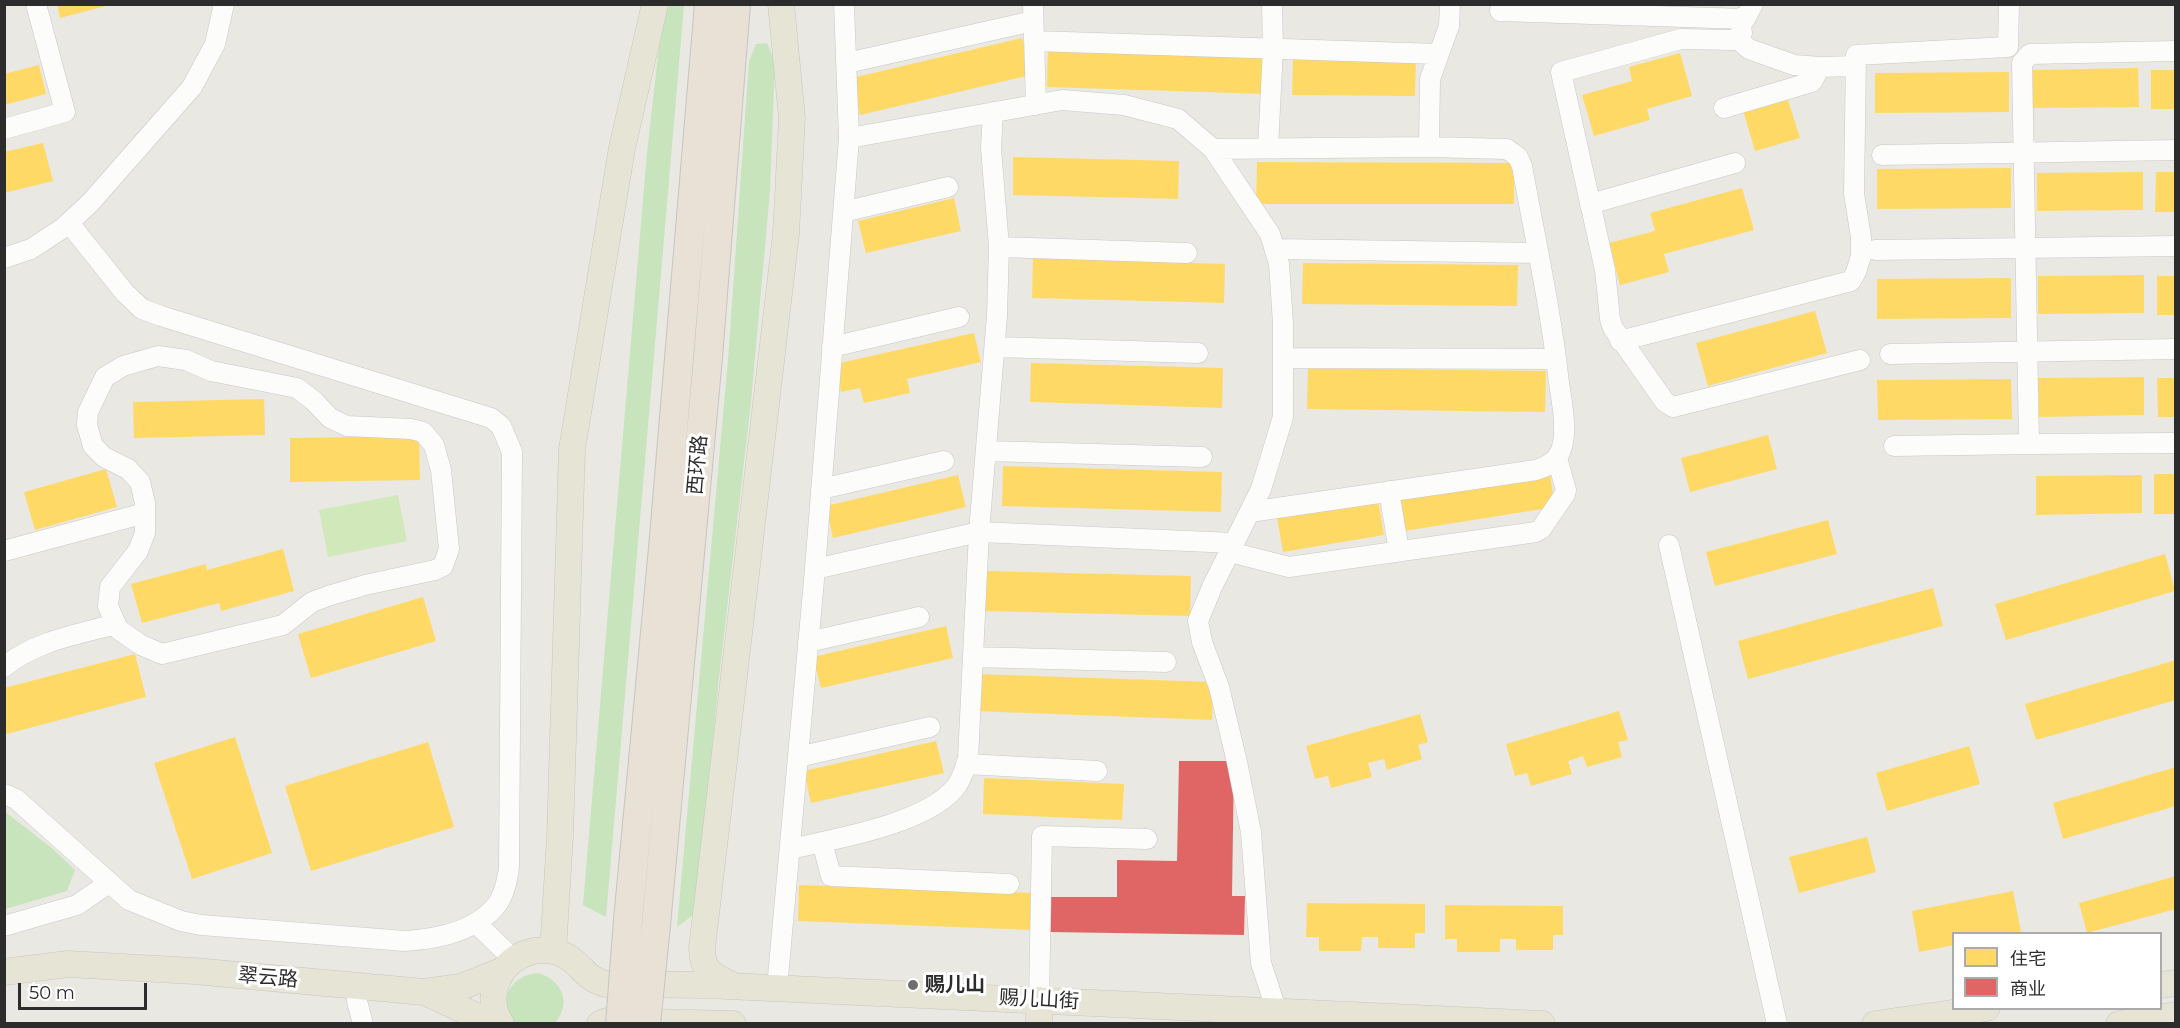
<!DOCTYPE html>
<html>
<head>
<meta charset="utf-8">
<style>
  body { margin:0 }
  #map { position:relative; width:2180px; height:1028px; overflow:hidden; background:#eae8e2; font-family:Montserrat,"Noto Sans SC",sans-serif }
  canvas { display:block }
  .frame { position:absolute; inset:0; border:6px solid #2c2c2c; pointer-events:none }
  .legend { position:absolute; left:1952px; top:932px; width:210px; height:78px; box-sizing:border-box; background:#fff; border:2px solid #ababab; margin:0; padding:8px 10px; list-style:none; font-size:18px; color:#2c2c2c }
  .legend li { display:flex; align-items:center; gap:12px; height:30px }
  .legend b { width:30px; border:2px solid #ababab }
  .scale { position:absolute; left:18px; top:983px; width:129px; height:27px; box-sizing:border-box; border:3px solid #2c2c2c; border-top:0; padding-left:8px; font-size:18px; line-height:21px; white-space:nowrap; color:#2c2c2c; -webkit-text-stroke:4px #fff; paint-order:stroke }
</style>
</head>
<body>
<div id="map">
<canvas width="2180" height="1028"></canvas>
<div class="frame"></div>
<ul class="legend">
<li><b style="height:16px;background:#ffd966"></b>住宅</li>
<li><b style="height:16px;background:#e06666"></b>商业</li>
</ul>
<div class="scale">50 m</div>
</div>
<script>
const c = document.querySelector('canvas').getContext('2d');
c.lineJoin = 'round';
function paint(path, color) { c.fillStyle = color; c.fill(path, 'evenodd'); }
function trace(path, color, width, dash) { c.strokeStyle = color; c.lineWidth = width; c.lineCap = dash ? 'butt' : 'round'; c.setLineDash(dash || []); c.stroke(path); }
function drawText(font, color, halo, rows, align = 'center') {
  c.font = font + ' Montserrat,"Noto Sans SC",sans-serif'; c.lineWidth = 6; c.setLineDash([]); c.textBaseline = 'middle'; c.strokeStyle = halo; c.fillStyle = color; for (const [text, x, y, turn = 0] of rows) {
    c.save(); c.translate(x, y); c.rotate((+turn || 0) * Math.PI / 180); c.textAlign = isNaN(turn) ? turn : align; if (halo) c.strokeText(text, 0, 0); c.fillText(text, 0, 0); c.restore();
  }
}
paint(new Path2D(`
  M667,5H684L606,917L583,905L647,153L659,46Z
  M767,43L775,62L770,191L751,402L718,687L697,912L677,927L728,360L749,61L756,44Z
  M4,811L53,849L75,870L67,891L5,909Z
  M538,973C562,980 572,1003 555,1023H515C494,1002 511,975 538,973Z`), '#c7e4bd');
paint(new Path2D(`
  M398,495L407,541L328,557L319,510Z`), '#d0e8ba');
paint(new Path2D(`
  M57,4H110V5L60,18Z
  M1022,38L1031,75L860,115L852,78Z
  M1048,47L1266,54L1265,94L1047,87Z
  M1680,53L1692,96L1647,109L1650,120L1594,136L1582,95L1632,81L1629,67Z
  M1293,57L1416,59L1415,96L1292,95Z
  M39,65L46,94L4,105V74Z
  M2138,68L2139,107L2033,108V70Z
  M2151,70H2176V109H2151Z
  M2009,72V112L1875,113V73Z
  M1787,97L1800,138L1755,151L1743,110Z
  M43,143L53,181L4,193V152Z
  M1013,157L1179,161L1178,199L1013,195Z
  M1257,162L1514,163V204H1256Z
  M2011,168V208L1877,209V169Z
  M2143,172V210L2037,211V173Z
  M2156,172H2176V212H2155Z
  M1742,188L1754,230L1664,254L1669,272L1620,285L1609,243L1655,231L1650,213Z
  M954,198L961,231L866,253L858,221Z
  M1033,258L1225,264L1224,303L1032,298Z
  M1303,263L1518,265L1517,306L1302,304Z
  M2144,275V313L2038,314V276Z
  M2157,276H2176V315H2157Z
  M2011,278V318L1877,319V279Z
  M1815,311L1827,353L1708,386L1696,343Z
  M974,333L981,362L907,379L910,393L864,403L860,388L841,392L835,364Z
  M1031,363L1223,368L1222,408L1030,402Z
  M1308,368L1546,371L1545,412L1307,409Z
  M2144,377V415L2039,417L2038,378Z
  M2157,378H2176V417H2158Z
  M2011,379L2012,419L1878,420L1877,380Z
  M264,399L265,435L134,438L133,402Z
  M1768,435L1777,469L1690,492L1681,458Z
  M419,436L420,480L290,482V438Z
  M1003,466L1222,472L1221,512L1002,506Z
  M106,469L117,507L35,530L24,492Z
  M1550,474L1555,507L1404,531L1399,498Z
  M2154,474H2176V514H2154Z
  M958,475L966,507L833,538L826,506Z
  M2142,475V513L2036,515V476Z
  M1378,500L1384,535L1283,552L1277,517Z
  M1828,520L1837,554L1715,586L1706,552Z
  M283,549L294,591L221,611L219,603L142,623L131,584L206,564L207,570Z
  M2165,554L2175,591L2006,640L1995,604Z
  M985,571L1191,576L1190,616L984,611Z
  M1933,588L1943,626L1748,679L1738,641Z
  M423,597L436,641L311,678L298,634Z
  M946,626L953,658L821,688L813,657Z
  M135,654L146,697L7,734L4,723V688Z
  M2176,660V700L2036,740L2025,704Z
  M975,674L1213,682L1212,720L974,711Z
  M1619,711L1628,740L1618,742L1622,757L1587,767L1583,756L1568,761L1572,774L1531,786L1527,773L1515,776L1506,744Z
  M1420,714L1428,742L1418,745L1422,759L1387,770L1384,759L1368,763L1372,777L1331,788L1328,776L1315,779L1306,746Z
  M235,737L272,853L192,879L154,763Z
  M936,741L944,773L811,803L804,771Z
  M428,742L454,827L311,871L285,786Z
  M1969,746L1980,784L1887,811L1876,773Z
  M2176,767V806L2063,839L2053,803Z
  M984,778L1124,784L1122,820L983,814Z
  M1867,837L1876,872L1799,893L1789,857Z
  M2176,876V909L2087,933L2079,903Z
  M799,885L1035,893L1034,930L798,921Z
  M2013,891L2021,932L1954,934V945L1919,952L1912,911Z
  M1307,903L1425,904V933H1415V948H1378V937H1362L1361,951H1319V937H1306Z
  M1445,905L1563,906V935H1553V950H1516V939H1500V952H1457V939H1445Z`), '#ffd966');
paint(new Path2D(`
  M1179,761H1234L1232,896H1245L1244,935L1049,932L1050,897H1117V860L1177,861Z`), '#e06666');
const minor = new Path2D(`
  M1033,4L1036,105
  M1501,4L1500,11L1745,19L1753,4
  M1740,18L1742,33L1739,38L1731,40L1681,39L1561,72L1605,270L1610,319L1613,328L1665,402L1673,407L1860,360
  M1739,38L1742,43L1749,49L1794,65L1820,67L1855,66
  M1034,41L1439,54
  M2176,51L2030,54L2022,63L2029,444L2176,443
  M847,63L1033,21
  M1724,108L1812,82L1820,67
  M4,129L65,112L36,4
  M849,138L1062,100L1124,105L1178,119L1213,149L1270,234L1279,264L1283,323V417L1261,489L1212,587L1198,621L1202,642L1219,687L1237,762L1251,832L1261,963L1277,1012
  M1429,147L1430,79L1449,26L1450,4
  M1268,148L1273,49L1272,4
  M1213,149L1429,147L1507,149L1518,157L1522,166C1535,238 1551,310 1559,383C1562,403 1567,428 1562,447C1558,461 1548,466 1536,470L1250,512
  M1882,155L2176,150
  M1590,204L1735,163
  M843,212L948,187
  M999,247L1187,253
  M1275,249L1538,253
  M1875,250L2176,246
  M4,258L31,249L63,228L90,203L192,87L215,44L224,4
  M1620,341L1851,281L1856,272L1861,256V237L1854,194L1856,55L2008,47L2009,4
  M832,347L959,317
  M995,347L1198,353
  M1890,354L2176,349
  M158,356L186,360L211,371L297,388L314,401L330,418L347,426L411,429L423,432L434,445L441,470L449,549L443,566L435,570L365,585L328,596L312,602L283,625L162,654L141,645L118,629L108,606L110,587L138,551L145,533V503L140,482L128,469L104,457L93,446L87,425L88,412L105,377L123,366Z
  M1283,358L1556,359
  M1894,446L2029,444
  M986,451L1202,457
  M821,489L944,461
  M1389,491L1399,551
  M1669,545L1777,1024
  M4,551L145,513
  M1230,552L1289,567L1536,532L1541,529L1565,494L1566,490L1557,458
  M815,569L979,532L1234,543
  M808,642L919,617
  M973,657L1166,662
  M4,667C35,641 79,634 116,624
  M798,757L930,727
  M966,764L1097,771
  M4,794L16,799L129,900L181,921L201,925L405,941C436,939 474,932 495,907C504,897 507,881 509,868L512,452L501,426L491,418L161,316L142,309L125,293L69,223
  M822,842L831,876L1009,884
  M790,849C835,839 925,824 955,788C962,780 965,768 968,759L979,532L997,316L999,247L991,148L993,112
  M476,923L513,959
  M4,926L77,905L109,883
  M357,986V1001L363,1024
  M777,988L815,569L849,138L844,4
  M1039,1000L1042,836L1147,839`);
const major = new Path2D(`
  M553,951L560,836L572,449L622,148L655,4
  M4,972L68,964L194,971L424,992L461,987L501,971
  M2160,985L2176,983
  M734,986C714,976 702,973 702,948L786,234L792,118L781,4
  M427,993L493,1024
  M501,1024C492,1010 491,993 498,979C511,951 547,941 572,960C587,972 586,978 606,984L707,985L1542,1024
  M600,1024L607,1021L733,1024
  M1039,1024V1000
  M1875,1024L1987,1008
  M2119,1024L2176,1015`);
const highway = new Path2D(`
  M628,920L663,548L709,4
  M656,925L708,357L736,4`);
trace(minor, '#c7c7c7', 21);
trace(major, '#c6c5c2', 27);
trace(highway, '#c6c5c2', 30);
trace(minor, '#fcfcfb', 20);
trace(major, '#e6e5d5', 26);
trace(highway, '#e9e1d5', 28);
const highwayBridge = new Path2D(`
  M620,1024L628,920
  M646,1024L656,925`);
trace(highwayBridge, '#c6c5c2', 30, []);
trace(highwayBridge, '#e9e1d5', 28);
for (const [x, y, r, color] of [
  [913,985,6,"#6e6e6c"]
]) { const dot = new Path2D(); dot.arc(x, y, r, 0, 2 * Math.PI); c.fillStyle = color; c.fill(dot); trace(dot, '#fff', 2); }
drawText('20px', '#2c2c2c', '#fff', [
  ["西环路",698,465,-85],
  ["翠云路",268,978,5],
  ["赐儿山街",1039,1000,3]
]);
drawText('bold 20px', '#2c2c2c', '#fff', [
  ["赐儿山",925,985]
], 'left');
</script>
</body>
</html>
